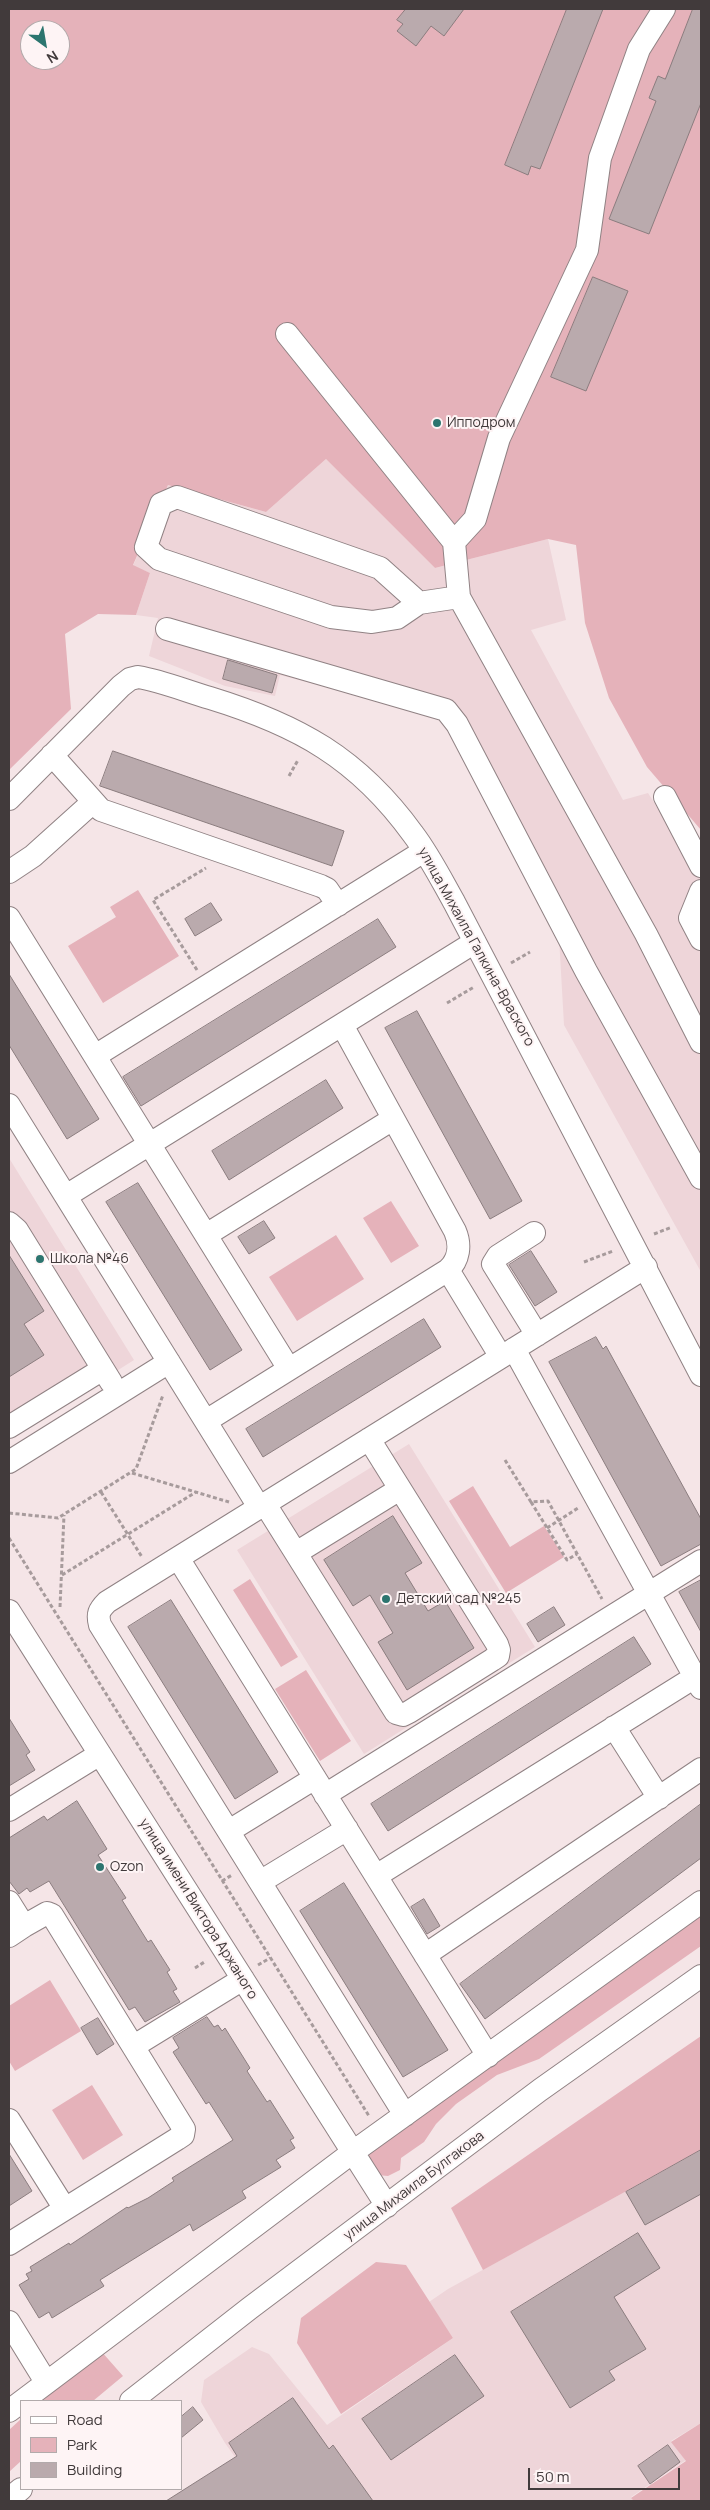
<!DOCTYPE html>
<html>
<head>
<meta charset="utf-8">
<style>
  body { margin:0 }
  #map { position:relative; width:710px; height:2510px; overflow:hidden; background:#f5e5e7; font-family:Manrope,sans-serif }
  canvas { display:block }
  .frame { position:absolute; inset:0; border:10px solid #413a3b; pointer-events:none }
  .legend { position:absolute; left:20px; top:2400px; width:162px; height:90px; box-sizing:border-box; background:#fef4f5; border:1px solid #b2aaab; margin:0; padding:6px 9px; list-style:none; font-size:15px; color:#413a3b }
  .legend li { display:flex; align-items:center; gap:10px; height:25px }
  .legend b { width:25px; border:1px solid #b2aaab }
  .north { position:absolute; left:20px; top:20px; width:50px; height:50px; box-sizing:border-box; background:#fef4f5; border:1px solid #b2aaab; border-radius:50%; rotate:148deg; font-size:14px; font-weight:700; line-height:20px; text-align:center; color:#413a3b }
  .north::after { content:''; display:block; margin:auto; width:18px; height:22px; background:#2c756f; clip-path:polygon(50% 0,100% 100%,50% 72%,0 100%) }
  .scale { position:absolute; left:528px; top:2468px; width:152px; height:22px; box-sizing:border-box; border:2px solid #413a3b; border-top:0; padding-left:6px; font-size:15px; line-height:18px; white-space:nowrap; color:#413a3b; -webkit-text-stroke:4px #fef4f5; paint-order:stroke }
</style>
</head>
<body>
<div id="map">
<canvas width="710" height="2510"></canvas>
<div class="frame"></div>
<ul class="legend">
<li><b style="height:6px;background:#fff"></b>Road</li>
<li><b style="height:14px;background:#e5b2ba"></b>Park</li>
<li><b style="height:14px;background:#baaaad"></b>Building</li>
</ul>
<div class="north">N</div>
<div class="scale">50 m</div>
</div>
<script>
const c = document.querySelector('canvas').getContext('2d');
c.lineJoin = 'round';
function paint(path, color) { c.fillStyle = color; c.fill(path, 'evenodd'); }
function trace(path, color, width, dash) { c.strokeStyle = color; c.lineWidth = width; c.lineCap = dash ? 'butt' : 'round'; c.setLineDash(dash || []); c.stroke(path); }
function drawText(font, color, halo, rows, align = 'center') {
  c.font = font + ' Manrope,sans-serif'; c.lineWidth = 4; c.setLineDash([]); c.textBaseline = 'middle'; c.strokeStyle = halo; c.fillStyle = color; for (const [text, x, y, turn = 0] of rows) {
    c.save(); c.translate(x, y); c.rotate((+turn || 0) * Math.PI / 180); c.textAlign = isNaN(turn) ? turn : align; if (halo) c.strokeText(text, 0, 0); c.fillText(text, 0, 0); c.restore();
  }
}
paint(new Path2D(`
  M326,459L435,568L548,539L566,620L531,630L623,800L648,793L701,876V1272L564,1025L559,937L443,718L280,675L275,696L225,686L149,656L158,618L136,615L150,573L133,566L168,485L266,512Z
  M9,1158L134,1360L9,1439Z
  M409,1444L535,1647L364,1754L237,1550Z
  M701,2150V2423L671,2441L686,2460L631,2497L634,2501H225L252,2481L225,2443L201,2402L204,2380L252,2347L269,2354L327,2425L453,2338L429,2302L448,2289Z`), '#eed5d9');
paint(new Path2D(`
  M9,9H701V830L647,767L609,698L585,623L576,545L548,539L435,568L326,459L266,512L168,485L133,565L150,573L136,615L98,614L65,634L71,709L9,770ZM30,30H60V60H30Z
  M138,890L179,956L103,1003L68,946L116,917L110,907Z
  M391,1201L419,1246L391,1263L363,1218Z
  M336,1235L364,1279L297,1321L269,1277Z
  M473,1486L510,1547L544,1526L564,1557L506,1593L449,1501Z
  M250,1579L298,1657L281,1667L233,1590Z
  M306,1670L351,1741L320,1761L275,1689Z
  M701,1912V1946L539,2059L497,2075L456,2104L436,2124L424,2142L401,2158L400,2170L388,2176L377,2175L367,2163L368,2154Z
  M50,1980L81,2031L15,2071L9,2061V2006Z
  M701,2036V2150L483,2270L451,2208Z
  M92,2085L123,2135L83,2160L52,2110Z
  M376,2262L406,2265L453,2338L341,2414L297,2343L301,2318Z
  M101,2351L123,2376L93,2401H42Z
  M21,2419V2461L9,2472V2430Z
  M701,2423V2501H634L631,2498L686,2461L671,2442Z`), '#e5b2ba');
const building = new Path2D(`
  M406,9H464L444,36L431,26L416,46L397,31L403,24L397,20Z
  M567,9H603L540,169L531,166L528,175L505,165Z
  M693,9H701V103L649,234L609,219L656,101L649,98L658,76L665,79Z
  M593,277L628,291L586,391L551,377Z
  M228,660L277,675L272,693L223,679Z
  M113,751L344,831L332,866L100,786Z
  M211,903L222,920L195,936L185,919Z
  M378,919L396,947L141,1106L123,1077Z
  M9,974L99,1119L67,1139L9,1045Z
  M417,1011L522,1201L490,1219L385,1028Z
  M326,1080L343,1108L229,1180L212,1151Z
  M138,1183L242,1350L210,1370L106,1202Z
  M264,1221L275,1238L249,1254L238,1237Z
  M531,1251L557,1292L535,1306L509,1265Z
  M9,1255L44,1311L24,1324L44,1355L9,1377Z
  M424,1319L441,1347L263,1457L246,1429Z
  M596,1337L603,1349L606,1346L701,1519V1544L661,1566L549,1362Z
  M393,1516L422,1563L405,1573L428,1611L445,1601L474,1648L407,1690L378,1642L393,1633L370,1595L353,1606L324,1560Z
  M701,1580V1632L679,1592Z
  M171,1600L278,1772L235,1799L128,1627Z
  M554,1607L565,1625L538,1642L527,1624Z
  M634,1637L651,1664L388,1831L371,1804Z
  M9,1718L30,1752L26,1755L35,1770L9,1786Z
  M77,1801L107,1849L98,1855L126,1898L122,1900L148,1942L151,1940L170,1970L167,1972L177,1989L173,1991L180,2002L145,2022L135,2007L129,2010L49,1881L30,1892L27,1888L19,1894L9,1881V1838L44,1816L47,1820Z
  M701,1804V1858L485,2019L460,1984Z
  M344,1883L448,2050L403,2077L300,1911Z
  M424,1899L440,1926L427,1934L411,1907Z
  M207,2017L214,2027L218,2025L222,2031L225,2028L250,2068L247,2071L267,2102L270,2100L294,2138L290,2140L295,2148L276,2160L281,2167L242,2191L246,2198L193,2231L190,2224L100,2280L104,2286L52,2318L49,2312L39,2318L19,2285L29,2279L26,2274L32,2271L30,2267L69,2243L70,2245L127,2207L128,2208L148,2198L174,2181L172,2178L233,2140L209,2102L206,2104L173,2052L179,2048L173,2038Z
  M98,2018L114,2044L97,2055L81,2028Z
  M701,2150V2194L645,2225L626,2192Z
  M9,2154L32,2191L9,2206Z
  M638,2233L660,2268L614,2297L646,2349L609,2371L615,2380L570,2408L511,2312Z
  M455,2355L484,2396L391,2460L362,2419Z
  M293,2398L329,2449L333,2445L373,2501H166L237,2456L229,2443Z
  M193,2407L203,2420L181,2438V2417Z
  M668,2445L680,2462L650,2484L638,2466Z`);
paint(building, '#baaaad');
trace(building, '#8b7d7f', 1);
const minor = new Path2D(`
  M287,334L454,542L459,597
  M454,542L475,519L499,438L587,250L600,158L639,49L664,9
  M419,603L380,568L177,497L161,504L146,547L159,559L331,617L372,622L397,618L419,603L459,597L646,934L701,1042
  M167,629L446,710L457,724L586,971L701,1178
  M52,755L101,810L321,886L327,889L338,905
  M665,797L701,866
  M9,799L121,686L130,679L138,677C162,681 186,691 210,698C298,725 358,758 413,834C429,855 441,879 454,902L701,1375
  M9,872L33,856L93,802
  M701,891L690,918L701,939
  M9,918L289,1369
  M95,1056L424,851
  M9,1105L259,1507
  M66,1196L475,942
  M9,1223L17,1230L103,1369
  M534,1233L498,1256L493,1264L537,1335
  M206,1235L393,1119
  M448,1270L501,1357
  M514,1349L701,1688
  M206,1421L448,1270C459,1260 461,1245 455,1231L342,1025
  M9,1427L103,1369L111,1382
  M9,1462L169,1362
  M265,1504L396,1713L403,1715L409,1712L492,1660L498,1656L499,1650L497,1644L369,1439
  M296,1553L400,1489
  M178,1558L488,2056
  M9,1611L387,2206
  M614,1727L659,1798
  M325,1795L701,1561
  M9,1810L100,1754
  M229,1831L315,1778
  M376,1876L695,1677
  M260,1882L347,1829
  M9,1902L24,1926L9,1936
  M425,1955L701,1769
  M134,2046L243,1979
  M405,2115L100,1625C97,1614 99,1610 107,1602L646,1267
  M9,2120L65,2209
  M9,2244L177,2139L183,2135L184,2129L52,1915L47,1913L24,1926
  M9,2322L46,2382
  M131,2401L250,2308L540,2090L701,1976
  M9,2411L353,2152L701,1902
  M9,2499L21,2489`);
trace(minor, '#908284', 24);
trace(new Path2D(`
  M289,776L298,760
  M511,963L530,952
  M197,970L153,900L206,868
  M447,1003L474,987
  M654,1234L672,1227
  M584,1262L613,1251
  M505,1460L531,1502L548,1501L602,1599
  M132,1473L229,1502
  M101,1492L142,1557
  M531,1502L567,1560L577,1554
  M9,1513L58,1518L136,1469L163,1395
  M547,1528L578,1508
  M9,1538L369,2116
  M62,1575L196,1492
  M60,1607L64,1515
  M222,1881L232,1875
  M258,1965L270,1958
  M195,1968L206,1961`), '#a79b9c', 3, [4, 2.5]);
trace(minor, '#fff', 22);
for (const [x, y, r, color] of [
  [437,423,5,"#2c756f"],
  [40,1259,5,"#2c756f"],
  [386,1599,5,"#2c756f"],
  [100,1867,5,"#2c756f"]
]) { const dot = new Path2D(); dot.arc(x, y, r, 0, 2 * Math.PI); c.fillStyle = color; c.fill(dot); trace(dot, '#fef4f5', 2); }
drawText('14px', '#413a3b', '#fef4f5', [
  ["Ипподром",447,423],
  ["Школа №46",50,1259],
  ["Детский сад №245",396,1599],
  ["Ozon",110,1867]
], 'left');
drawText('14px', '#413a3b', '#fef4f5', [
  ["улица Михаила Галкина-Враского",476,947,61],
  ["улица имени Виктора Аржаного",198,1909,58],
  ["улица Михаила Булгакова",414,2186,-37]
]);
</script>
</body>
</html>
